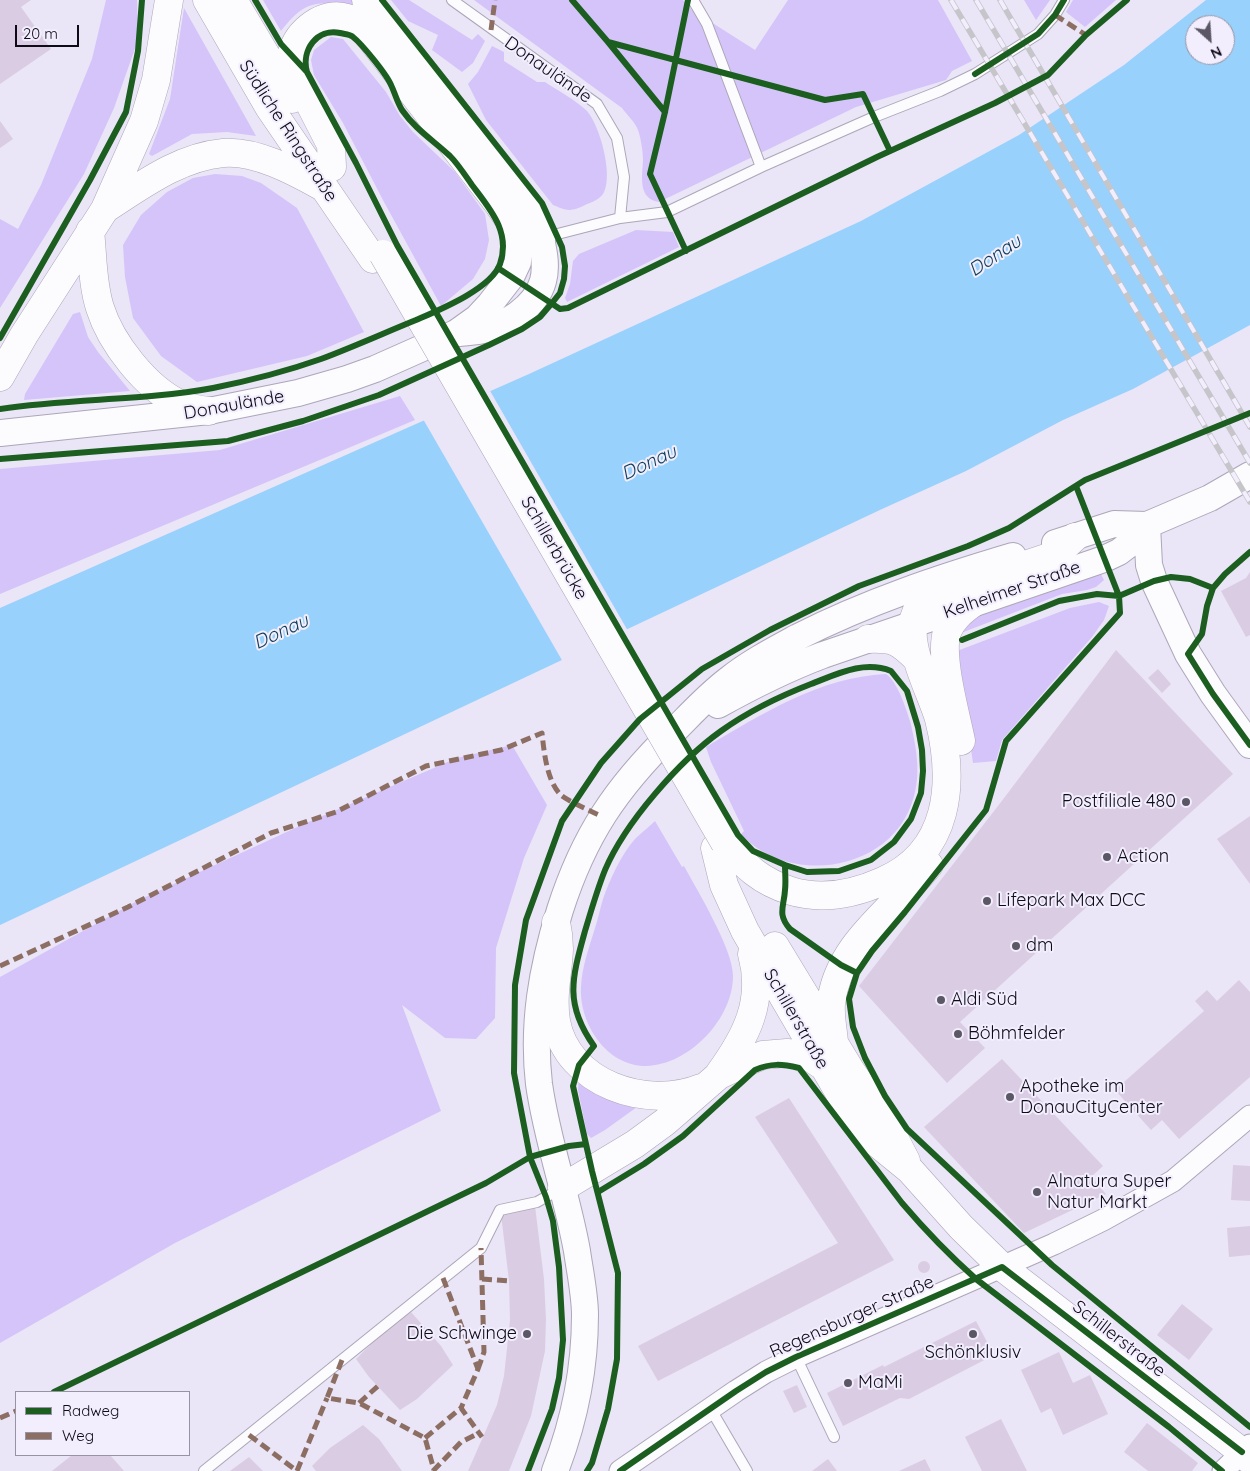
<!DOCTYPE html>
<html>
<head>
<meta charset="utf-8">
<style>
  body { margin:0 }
  #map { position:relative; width:1250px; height:1471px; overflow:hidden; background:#eae5f7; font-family:Quicksand,sans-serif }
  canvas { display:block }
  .legend { position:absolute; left:15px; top:1391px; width:175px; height:65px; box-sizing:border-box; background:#f2eefe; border:1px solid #9793a2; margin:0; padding:6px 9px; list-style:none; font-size:15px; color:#0e0a17 }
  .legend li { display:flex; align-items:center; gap:10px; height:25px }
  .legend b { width:25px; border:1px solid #9793a2 }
  .north { position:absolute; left:1185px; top:15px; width:50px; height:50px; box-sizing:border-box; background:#f2eefe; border:1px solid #9793a2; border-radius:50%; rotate:154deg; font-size:14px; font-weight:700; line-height:20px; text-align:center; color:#0e0a17 }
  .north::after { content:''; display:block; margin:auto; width:18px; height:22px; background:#5b5765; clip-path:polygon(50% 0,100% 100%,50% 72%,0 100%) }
  .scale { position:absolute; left:15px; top:25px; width:64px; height:22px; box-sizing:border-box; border:2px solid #0e0a17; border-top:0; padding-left:6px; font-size:15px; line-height:18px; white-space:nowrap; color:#0e0a17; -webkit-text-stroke:4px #f2eefe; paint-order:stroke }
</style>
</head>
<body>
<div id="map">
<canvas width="1250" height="1471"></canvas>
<ul class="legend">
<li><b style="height:6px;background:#1b5e20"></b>Radweg</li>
<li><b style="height:6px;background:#8d6e63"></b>Weg</li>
</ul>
<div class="north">N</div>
<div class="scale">20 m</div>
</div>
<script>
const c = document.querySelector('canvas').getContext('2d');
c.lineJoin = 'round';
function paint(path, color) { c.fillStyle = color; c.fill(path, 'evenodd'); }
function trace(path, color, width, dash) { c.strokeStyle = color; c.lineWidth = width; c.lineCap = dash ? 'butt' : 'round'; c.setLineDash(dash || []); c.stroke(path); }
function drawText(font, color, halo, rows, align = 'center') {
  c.font = font + ' Quicksand,sans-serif'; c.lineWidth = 4; c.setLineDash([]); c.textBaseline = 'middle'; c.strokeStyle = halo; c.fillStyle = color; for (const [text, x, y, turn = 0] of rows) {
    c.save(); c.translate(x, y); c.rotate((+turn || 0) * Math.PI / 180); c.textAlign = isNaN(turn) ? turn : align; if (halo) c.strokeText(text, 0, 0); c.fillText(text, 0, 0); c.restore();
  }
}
paint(new Path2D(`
  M106,0H137L138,40L114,108L84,174L0,308V219L18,229L41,185L92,59Z
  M263,0H353L358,3L354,8C317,0 305,0 281,31Z
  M391,0H409L472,40L478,34L485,41L473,63L462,72L432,50L438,35L408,21Z
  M474,0H683L692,10L755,50L788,0H938L972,61L952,71L946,80L856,107L659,202C638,199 642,177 643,161C643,152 641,138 638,130C635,122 627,115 622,108Z
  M1024,0H1050L1036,20Z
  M1073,0H1116L1085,27L1066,12Z
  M184,8L256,136L227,132L192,134L152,156L149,154L170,99Z
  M331,37L343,39L386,92L400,116L413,132L455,172L485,214L489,240L485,259L473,279L441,306L384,202L343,123L314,75L311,60L314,50Z
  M492,46L504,52V61L537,82H545C557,90 577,101 587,111C600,126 613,174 604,192C601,199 592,202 585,205C571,212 567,211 553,205L486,120L468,84L478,72Z
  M215,174L242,176L261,183L297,208L364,332L307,356L197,382L161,356L133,318L125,277L123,245L141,215L167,192L193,178Z
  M636,230L673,232L679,247L567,302L565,298L570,284L573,261L579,254Z
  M80,312L88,337L98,352L130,391L24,400L25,394L73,314Z
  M400,396L415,420L0,594V469L220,450Z
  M1101,574L1104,580L1096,587L1087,590L1062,594L961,633L962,628L979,616Z
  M1099,602L1109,606L1104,620L1092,637L1002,740L996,761L973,763L957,651L1070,608Z
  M886,674C897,681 906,708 910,721C916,745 921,772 914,796C895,871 790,888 741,834L744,831L711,762L706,747C762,714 820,677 886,674Z
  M512,745L547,805L524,858L496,948L495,1018L476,1039L445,1038L402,1005L441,1111L175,1243L0,1343V977L139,900L304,824L457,758Z
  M655,821L682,867L684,866C698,892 733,949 733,976C733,1019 689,1065 646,1066C606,1066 579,1023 581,987C582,966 589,948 595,928C598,919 600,909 603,899C610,879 621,855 635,839C641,833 649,827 655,821Z
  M579,1077L637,1107L605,1130L591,1138L587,1134L578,1090Z`), '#d5c4f9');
paint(new Path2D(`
  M1206,0H1250V325L1133,389L1063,420L966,471L882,509L0,925V608L529,374L861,221L1019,135L1124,65ZM1195,25H1225V55H1195Z`), '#97d1fc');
paint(new Path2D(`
  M489,389L628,631L563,662L423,419Z`), '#eae5f7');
paint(new Path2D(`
  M0,0H31L21,7L51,49L0,84Z
  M0,121L13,139L0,148Z
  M1250,572V635L1246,637L1221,591L1246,578Z
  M1116,650L1233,774L960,1022L985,1048L947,1083L859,986L1001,802Z
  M1158,669L1171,684L1162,693L1148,678Z
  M1250,816V884L1217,839Z
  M1239,980L1250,992V1077L1179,1139L1162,1120L1151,1130L1115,1090L1204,1011L1195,1001L1207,990L1217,1001Z
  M1002,1059L1103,1166L1091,1177L1106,1194L1024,1233L924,1127Z
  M789,1098L894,1260L658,1381L638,1346L838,1243L755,1117Z
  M1233,1165L1250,1166V1201L1231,1200Z
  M535,1206L544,1279L546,1319L545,1351L531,1416L509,1471H468L497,1405L504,1376L510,1320L509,1281L501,1214Z
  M1250,1226V1255L1229,1257L1227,1228Z
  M918 1267a6 6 0 1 1 12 0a6 6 0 1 1-12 0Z
  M1182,1304L1213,1329L1189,1360L1157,1335Z
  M411,1312L441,1346L453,1365L417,1399L400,1410L369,1377L356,1359L389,1326Z
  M976,1321L994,1355L909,1399L900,1398L843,1426L827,1393L883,1365L884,1367Z
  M1059,1352L1073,1383L1090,1375L1108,1414L1063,1435L1051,1408L1041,1413L1021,1370Z
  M797,1385L807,1407L794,1413L783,1391Z
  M1001,1419L1027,1471H982L965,1437Z
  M1147,1423L1198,1463L1192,1471H1148L1124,1452Z
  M363,1425L379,1439L402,1471H316L312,1466L330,1448Z
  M72,1455H110L124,1471H52Z
  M249,1457L263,1471H230Z
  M828,1459L837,1471H812Z
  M925,1459L931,1471H899Z`), '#dacde3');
const service = new Path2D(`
  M452,0L597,104L617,138L624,177L620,218L542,238
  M693,0L707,24L761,167
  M620,218L667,212L761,167L874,117L940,91L975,74L1038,34L1055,15L1064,0
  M796,1357L834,1437
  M710,1408L747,1471
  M204,1471L481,1248L500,1210L537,1202L562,1188`);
const minor = new Path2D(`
  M620,1471L736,1391L766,1372L796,1357L1054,1244L1103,1220L1173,1181L1250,1116
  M1223,1471L1250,1445`);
const tertiary = new Path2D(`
  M460,333C466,332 473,332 479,331C504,327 536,307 543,281C547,267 544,252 541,239
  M0,433L209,411L298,393L347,379L375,369L456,333L477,318L490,304L511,277L518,262V244L513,226
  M1147,525L1149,565L1154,581L1188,654L1213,694L1250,745
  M1055,543L1114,524L1147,525
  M718,705C752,686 786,669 823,655L1104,559L1119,552L1136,539L1147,525L1210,498L1250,475
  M555,1471C574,1422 585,1368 585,1315C585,1295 580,1272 577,1251C567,1195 547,1141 539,1084C532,1024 542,968 560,910C584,835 616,788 672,733C690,715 707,696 728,680C749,663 774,650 798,637C867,602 939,578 1013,556`);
const primary = new Path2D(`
  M207,0L269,107L373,259
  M233,0L292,99
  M366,0L444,97L520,196L533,215L541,239
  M332,167L331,145L292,69C292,64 291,58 292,53C298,31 324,10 347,18C352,19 356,23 361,26L499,205L513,226
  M105,209C141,186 179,157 223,153C255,150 294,171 321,186
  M90,231C93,257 92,283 100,308C111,343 146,388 180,404C189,408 199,410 209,411
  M0,377L24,335L105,209L144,121L156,80L169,0
  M868,639C894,638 899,641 917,659
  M961,741C956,715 939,656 947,632C952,619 962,611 973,603
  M725,843C746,867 760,881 791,891C821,900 854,894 883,881C950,852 955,783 939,719C931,690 899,637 919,607C924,601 931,598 938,594L1049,557L1061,550L1075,537
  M715,848L724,885L745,931L847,1106L872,1139L910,1170L961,1227L1002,1267L1242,1452L1250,1460
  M556,922C558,931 559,940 559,949C558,974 552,995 556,1021C567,1084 647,1110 701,1088
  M775,946L851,1071L886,1122L906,1161
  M834,1042C833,1030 830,1016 831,1004C837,944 894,909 929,865
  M719,1074C746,1037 765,1001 752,954
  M562,1188L635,1144L665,1122L719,1075L751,1060L763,1055L787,1053L799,1054L811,1058L823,1066`);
trace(service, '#aca7b7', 12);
trace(minor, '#aca7b7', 23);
trace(tertiary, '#aca7b7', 28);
trace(primary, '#aca7b7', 29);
trace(service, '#fcfbfe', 10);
trace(minor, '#fcfbfe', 21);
trace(tertiary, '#fcfbfe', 26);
trace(primary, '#fcfbfe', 28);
const rail = new Path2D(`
  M951,0L1250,502
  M976,0L1250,463
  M1000,0L1250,427`);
trace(rail, '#c6c5c9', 5.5);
trace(rail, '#f2eefe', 4, [11]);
const primaryBridge = new Path2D(`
  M383,254L725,843`);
trace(primaryBridge, '#aca7b7', 29, []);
trace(primaryBridge, '#fcfbfe', 28);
trace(new Path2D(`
  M1055,15L1086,35
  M491,30L495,0
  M0,966L128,907L271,833L336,812L426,766L501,750L542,733C544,752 547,783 562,796C570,802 591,811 601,816
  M443,1278L478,1369L461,1408
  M482,1279L509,1281
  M342,1360L327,1398L359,1403L425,1438L434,1470
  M478,1369L484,1352L481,1248
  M359,1403L378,1386
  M0,1418L16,1411
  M249,1435L297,1471
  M425,1438L461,1408L479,1433
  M297,1471L327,1398
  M433,1471L461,1442L479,1433L482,1437`), '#8d6e63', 5, [10, 5]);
trace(new Path2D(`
  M255,0L281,44L307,72L356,163L397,245L738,835L753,851L785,865C785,873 786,882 785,890C784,907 777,914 790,929L841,965L857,973
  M572,0L608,42L825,100L863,94L890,151
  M608,42L665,112
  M975,74L1038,34L1055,15L1064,0
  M686,251L650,174L665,112L688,0
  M498,268L560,309L568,308L877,157L995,103L1048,75L1086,35L1127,0
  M0,338L90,180L126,112L138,51L142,0
  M0,409C71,398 143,401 213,388C248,381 287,371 321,359C353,347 384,333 416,320C439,310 491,289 500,264C511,232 490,209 472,185C465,175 458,164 450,156C434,141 415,129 402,110C397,102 395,93 391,85C387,75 362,44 353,37C350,34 344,34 340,33C317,28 301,50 307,72
  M0,459L228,441L303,421L379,395L489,345L522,329L540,317L552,303L560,293L564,279L565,266L562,247L542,203L382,0
  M1076,486L1119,596L1120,613L1006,741L986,810L905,912L872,951L857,973L849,999L853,1027L865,1058L885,1096L907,1129L1052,1265L1250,1427
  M1250,552L1225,574L1213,588L1207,606L1202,634L1188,654L1213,694L1250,745
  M962,640L1059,601L1097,594L1119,596L1154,581L1171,577L1190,579L1213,588
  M598,1192L644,1164L683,1136L755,1070C771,1063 782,1064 799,1068L902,1203C925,1230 949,1255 976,1279L1169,1427L1222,1471
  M54,1392L486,1183L530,1157L569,1146L586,1144
  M528,1471L552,1409L559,1378L563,1340L559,1267L553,1221L546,1197L530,1157L514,1073L515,985L526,920L562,821L601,763L640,719L702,669L770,630L859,586L968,546L1009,528L1085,480L1250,413
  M587,1471L592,1463L608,1409L617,1359L618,1273L592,1171L573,1086L579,1065L594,1046C564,1004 572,978 585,931C591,911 597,890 605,870C625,823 679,761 721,731C749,711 780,696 811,684C837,674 864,660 891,671L907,691L918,727L922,750L923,771L921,793L911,819L894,842L871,860L839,871L807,872L785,865
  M620,1471L736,1391L766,1372L796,1357L1002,1267L1242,1452`), '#1b5e20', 6);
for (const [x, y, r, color] of [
  [1186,802,5,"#5b5765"],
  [1107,857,5,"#5b5765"],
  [987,901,5,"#5b5765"],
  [1016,946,5,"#5b5765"],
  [941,1000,5,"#5b5765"],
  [958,1034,5,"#5b5765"],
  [1010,1097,5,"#5b5765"],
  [1037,1192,5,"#5b5765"],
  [527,1334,5,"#5b5765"],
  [973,1334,5,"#5b5765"],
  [848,1383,5,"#5b5765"]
]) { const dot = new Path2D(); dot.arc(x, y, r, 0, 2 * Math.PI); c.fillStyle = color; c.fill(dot); trace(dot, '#f2eefe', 2); }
drawText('18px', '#0e0a17', '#f2eefe', [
  ["Donaulände",548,70,35],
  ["Südliche Ringstraße",288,131,57],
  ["Donaulände",234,405,-10],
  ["Schillerbrücke",554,548,60],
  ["Kelheimer Straße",1012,590,-19],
  ["Schillerstraße",796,1019,60],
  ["Regensburger Straße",852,1317,-24],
  ["Schillerstraße",1119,1339,38]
]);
drawText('18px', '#0e0a17', '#f2eefe', [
  ["Postfiliale 480",1176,802,"right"],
  ["Action",1117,857],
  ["Lifepark Max DCC",997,901],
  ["dm",1026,946],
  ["Aldi Süd",951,1000],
  ["Böhmfelder",968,1034],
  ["Apotheke im",1020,1087],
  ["DonauCityCenter",1020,1108],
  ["Alnatura Super",1047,1182],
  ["Natur Markt",1047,1203],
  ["Die Schwinge",517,1334,"right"],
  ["Schönklusiv",973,1353,"center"],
  ["MaMi",858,1383]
], 'left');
drawText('italic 19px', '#0c3d58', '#f2eefe', [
  ["Donau",995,256,-34],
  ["Donau",649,463,-25],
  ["Donau",281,632,-25]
]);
</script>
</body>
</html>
